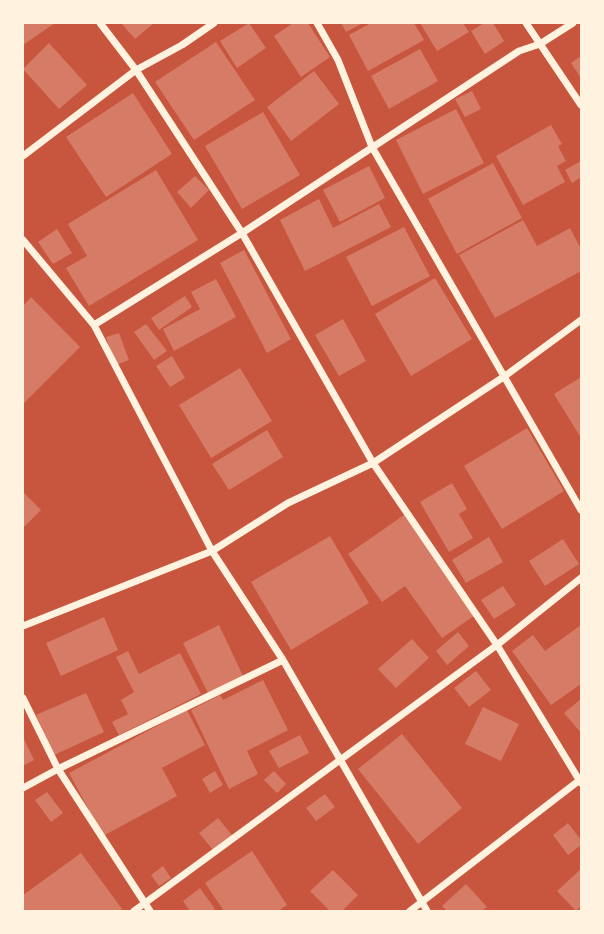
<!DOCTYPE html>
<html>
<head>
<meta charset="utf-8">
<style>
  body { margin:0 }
  #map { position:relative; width:604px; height:934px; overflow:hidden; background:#c8553d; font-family:Signika,sans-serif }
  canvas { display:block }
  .frame { position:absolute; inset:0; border:24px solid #fff3e0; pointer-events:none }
</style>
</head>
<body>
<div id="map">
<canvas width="604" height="934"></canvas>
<div class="frame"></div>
</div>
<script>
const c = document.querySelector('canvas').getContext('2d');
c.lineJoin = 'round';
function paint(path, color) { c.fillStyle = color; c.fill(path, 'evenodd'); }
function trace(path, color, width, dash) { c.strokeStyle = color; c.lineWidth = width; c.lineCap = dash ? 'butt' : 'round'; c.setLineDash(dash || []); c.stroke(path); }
paint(new Path2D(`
  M23,23H55L23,45Z
  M121,23H154L135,39Z
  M249,23L266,48L237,68L220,41Z
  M293,23H308L330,57L301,77L274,36Z
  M341,23H363L346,32Z
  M371,23H414L424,40L368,71L349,35Z
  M420,23H463L469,32L437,51Z
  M484,23H493L504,41L485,54L471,31Z
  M216,42L255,100L194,140L155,82Z
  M49,43L87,85L59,109L23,69Z
  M420,49L438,81L389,109L371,76Z
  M581,56V78L571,63Z
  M314,71L339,104L291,141L267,107Z
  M472,91L481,109L465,117L455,99Z
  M133,93L172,154L106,197L66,137Z
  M456,109L484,163L423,194L396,140Z
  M263,112L300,175L242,209L205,146Z
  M551,125L562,144L558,146L566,161L557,166L565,182L523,205L496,156Z
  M581,161V177L572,183L565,170Z
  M493,163L522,218L457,254L428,199Z
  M369,166L385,198L340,222L323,190Z
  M156,170L198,240L89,306L66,268L87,256L68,224Z
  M195,176L209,190L191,208L177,192Z
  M319,199L333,228L379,204L391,227L305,271L280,220Z
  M523,220L537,246L570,228L581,249V271L495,318L459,255Z
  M404,227L430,276L372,306L346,257Z
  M57,229L72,253L53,264L38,242Z
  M244,250L291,339L267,353L220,263Z
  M435,278L472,339L411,376L375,314Z
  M216,279L236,317L174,351L163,329L200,309L191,292Z
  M185,296L192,307L159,330L151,318Z
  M31,297L80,347L23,404V306Z
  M343,319L366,361L339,376L315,335Z
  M146,324L167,351L154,360L134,332Z
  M119,333L129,360L116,365L106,337Z
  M172,356L185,378L170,387L156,366Z
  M240,368L272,421L211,458L179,405Z
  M581,377V438L554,394Z
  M527,428L564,491L502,529L464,466Z
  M267,430L283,457L229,490L212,464Z
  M452,483L467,509L459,514L473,538L449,552L420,502Z
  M23,492L41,510L23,528Z
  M404,515L474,616L442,638L405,586L382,602L348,554Z
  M330,536L369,603L291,650L251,582Z
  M489,537L503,562L466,583L452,560Z
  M563,539L579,564L545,586L529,561Z
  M503,586L516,605L494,619L481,600Z
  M104,617L118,650L61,676L46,643Z
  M219,625L243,676L208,693L183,643Z
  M581,625V684L551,705L512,651L533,635L545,651Z
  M458,632L469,646L447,665L436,651Z
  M412,639L429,658L396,688L378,669Z
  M128,651L139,674L180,653L201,694L119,735L112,722L128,714L121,700L134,692L116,657Z
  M476,671L491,690L469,707L454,688Z
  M263,680L288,730L247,751L258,774L229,789L191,710L220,695L223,700Z
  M86,693L104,732L54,755L36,715Z
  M581,699V733L564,713Z
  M483,707L519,724L501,761L465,744Z
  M187,710L205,745L162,768L177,796L103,836L69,773Z
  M402,734L462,808L418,844L358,769Z
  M300,735L309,753L279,768L269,751Z
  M23,737L34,760L23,766Z
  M215,771L223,785L210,793L202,779Z
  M274,771L286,784L277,793L264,780Z
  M47,792L63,813L51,822L35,800Z
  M325,794L335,807L316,821L306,808Z
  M218,818L232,835L213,850L199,833Z
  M568,823L581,840V845L568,855L553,835Z
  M252,851L287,905L278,911H224L205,883Z
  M81,853L122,909L118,911H23V895Z
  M163,866L171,878L159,886L151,875Z
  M581,869V906L576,911L557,891Z
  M333,870L358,895L342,911H330L310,891Z
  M466,884L487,907L482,911H447L442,906Z
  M200,888L215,909L212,911H190L183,901Z`), '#d67c66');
trace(new Path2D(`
  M100,23L136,70L242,233L373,463L497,645L581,783
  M317,23L338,60L372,147L581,510
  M526,23L581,105
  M23,156L136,70L182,45L214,23
  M23,240L94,325L212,551L283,660L427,911
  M94,325L242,233L519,51L540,44L573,23
  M23,626L212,551L288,503L373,463L505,376L581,320
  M23,698L58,769L150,911
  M23,788L58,769L283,660
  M134,911L497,645L581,578
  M410,911L581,779`), '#fff3e0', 7);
</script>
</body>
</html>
